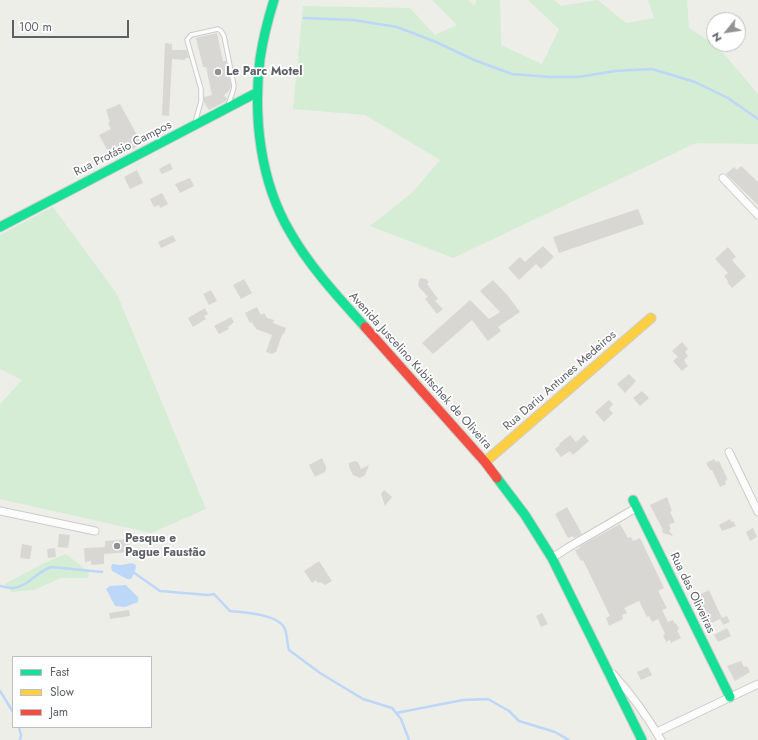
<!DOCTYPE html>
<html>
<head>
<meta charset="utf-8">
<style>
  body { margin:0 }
  #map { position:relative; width:758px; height:740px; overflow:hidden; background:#eeeee8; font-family:Jost,sans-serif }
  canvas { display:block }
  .legend { position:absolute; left:12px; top:656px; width:140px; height:72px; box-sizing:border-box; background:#fff; border:1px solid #bebfc2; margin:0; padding:5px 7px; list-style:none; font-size:12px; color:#5d6067 }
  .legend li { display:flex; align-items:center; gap:8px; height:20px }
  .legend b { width:20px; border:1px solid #bebfc2 }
  .north { position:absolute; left:706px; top:12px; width:40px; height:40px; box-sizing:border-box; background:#fff; border:1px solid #bebfc2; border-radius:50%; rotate:240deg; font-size:11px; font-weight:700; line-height:16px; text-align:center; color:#5d6067 }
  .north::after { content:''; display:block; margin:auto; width:14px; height:18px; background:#909294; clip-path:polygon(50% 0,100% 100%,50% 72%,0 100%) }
  .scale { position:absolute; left:12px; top:20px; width:117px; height:18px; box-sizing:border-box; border:2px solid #5d6067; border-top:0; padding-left:5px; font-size:12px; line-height:14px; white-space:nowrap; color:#5d6067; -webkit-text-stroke:3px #fff; paint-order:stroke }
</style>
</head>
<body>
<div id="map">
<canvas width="758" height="740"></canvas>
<ul class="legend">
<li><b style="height:5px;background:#16e098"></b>Fast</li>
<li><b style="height:5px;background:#ffcf43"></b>Slow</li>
<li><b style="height:5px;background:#f24e42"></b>Jam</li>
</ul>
<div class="north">N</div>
<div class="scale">100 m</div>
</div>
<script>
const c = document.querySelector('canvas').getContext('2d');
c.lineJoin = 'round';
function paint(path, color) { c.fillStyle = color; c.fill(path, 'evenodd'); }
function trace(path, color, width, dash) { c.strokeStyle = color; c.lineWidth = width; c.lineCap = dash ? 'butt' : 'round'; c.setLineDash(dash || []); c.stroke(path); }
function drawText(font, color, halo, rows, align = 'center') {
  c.font = font + ' Jost,sans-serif'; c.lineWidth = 3.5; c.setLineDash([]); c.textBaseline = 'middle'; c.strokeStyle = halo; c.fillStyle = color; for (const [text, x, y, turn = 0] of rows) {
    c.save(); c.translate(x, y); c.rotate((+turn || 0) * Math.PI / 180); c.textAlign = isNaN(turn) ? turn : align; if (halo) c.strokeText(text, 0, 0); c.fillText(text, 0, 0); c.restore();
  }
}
paint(new Path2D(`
  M432,0H468L475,6L476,0H500L501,45L542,64L559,29L528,0H554L561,6L598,0L626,23L654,18L648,0H687L689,28L718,47L758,94V144L696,143L453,258L370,226L413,192L440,160L365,115L293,109L303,6L410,8L435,35L457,25Z
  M53,207L117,294L206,509L151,533L0,499V404L22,380L0,369V235Z
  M66,554L89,572L88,578H61L34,590L11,592L5,584L44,563Z`), '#d5ecd5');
paint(new Path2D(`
  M132,563L136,565L135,572L131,579H127L112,571L111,567L112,564L121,565Z
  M126,585L138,597V602L125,607L115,606L106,589L110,586Z`), '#bcd7f8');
trace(new Path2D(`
  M304,18L353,20L397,27L436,42L474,60L512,74L549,77H578L615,71L652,69L695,82L728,98L758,119
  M133,572L160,591L208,595L214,594L230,611C243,612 279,614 285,629C287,634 287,644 289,650L320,673L363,699L392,708L401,719L409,740
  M0,586C4,587 9,588 13,588C27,587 38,571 51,567L102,572
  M0,691L13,712
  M396,713L463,700L488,699L509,711L519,721L555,732L569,740
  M19,727L21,735L20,740`), '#bcd7f8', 2.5);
paint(new Path2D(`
  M217,33L223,61H226L231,86L229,91L224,95L227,99L226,101L209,110L204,102V97L212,95L206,67H203L196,38Z
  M165,43L172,44V50H187L189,58H185V60L172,59L169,116L162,115Z
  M120,104L142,144L125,153L121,146L109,153L99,135L111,129L108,123L110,122L106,110Z
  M167,123L169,129L153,136L150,131Z
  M170,163L173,169L162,174L159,169Z
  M741,166L758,182V205L726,174L734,167L737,170Z
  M137,170L143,183L130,189L124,177Z
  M190,178L194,186L180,193L175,184Z
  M162,193L168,204L160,208L159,205L154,207L150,199Z
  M638,209L644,224L559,253L553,237Z
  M173,235L176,241L161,248L158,242Z
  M543,246L554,257L541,269L536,264L519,280L508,268L520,257L525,262Z
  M728,247L736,257L732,260L746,276L732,288L727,282L728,281L724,276L728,273L715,259Z
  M421,278L426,279L429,282L427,284L438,299L435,301L443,309L437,314L425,299L428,297L418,286L419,280Z
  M244,279L252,293L241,299L233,285Z
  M493,280L508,296L520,312L498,327L501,331L488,341L472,320L433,354L422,343L470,300L489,319L500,312L480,291Z
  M211,290L217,301L209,305L203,294Z
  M257,307L261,315L264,313L267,318L274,320L273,323L286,328L284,334L283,333L281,338L276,352L272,354L266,352L272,335L256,329L252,322L250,323L245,313Z
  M205,308L208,314L204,316L206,319L193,327L188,318Z
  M231,317L234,322L228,327L229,329L219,334L214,326Z
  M682,342L688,349L685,352L688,356L684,360L688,366L682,371L673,361L678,357L672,351Z
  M629,374L636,381L625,393L617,384Z
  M642,391L649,398L640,406L633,398Z
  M609,400L613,404L609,409L613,413L604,422L595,412Z
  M570,435L576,442L584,435L589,441L573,455L570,451L561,457L555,449L560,445L559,444Z
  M322,458L326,467L325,472L315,477L309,465Z
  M714,459L716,462L719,461L727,478V480L725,481L726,484L720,487L712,470H710L706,463Z
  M355,461L358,462L361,469L369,465L365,475L360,478L353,475L349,467V463Z
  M384,490L392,497L385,506L381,494Z
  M667,497L672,511L670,512L675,522L669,525L671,529L669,530L673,536L663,533L662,528L650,505Z
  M567,507L582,534L574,538L573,536L568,538L555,514Z
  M730,519L731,522L733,521L736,526L722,531L719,525Z
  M620,524L628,538L631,537L633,541L640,538L664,588L658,591L667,608L662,610L668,622L673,620L675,624L676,623L679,629L677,630L681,638L671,643L670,640L666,642L663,635L665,634L658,619L652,622L649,616L647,617L639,601L624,608L627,613L622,615L623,619L609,626L606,618L610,616L583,560L581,561L575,550L580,548V546Z
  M753,528L757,537L750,541L746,532Z
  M59,534L70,535L68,548L58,547Z
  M129,539L130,552L104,554V564L91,565V561L85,562L84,548L105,547V541Z
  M22,544L32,546L30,559L20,558Z
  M55,548L56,557L48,558L47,549Z
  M319,561L332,581L325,585L320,582L318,583L316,580L312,583L304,571Z
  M709,590L722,618L727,616L730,622L723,625L720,619L709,624L697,596Z
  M129,610L130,616L110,619L109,613Z
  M542,613L548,624L541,627L536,616Z
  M727,628L731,636L718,642L714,635Z
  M741,661L744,667L747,666L750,672L735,681L727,666Z
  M648,667L652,675L641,680L637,672Z`), '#d8d7d3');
const lane = new Path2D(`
  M195,123L201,101V89L187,40L191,35L218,29L221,31L224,36L234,86L233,91L228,105`);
const street = new Path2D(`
  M723,178L758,215
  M729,452L758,512
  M0,511L95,531
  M552,558L569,547L636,508
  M613,674C632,695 647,716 661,740
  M657,732L758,684`);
const fast = new Path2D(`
  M274,0C268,19 263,39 260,59C253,117 260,181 290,232C310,267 338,297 365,327
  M0,227L256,93
  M497,478L525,515L552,558L642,740
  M633,500L730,697`);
const slow = new Path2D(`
  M485,462L651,318`);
const jam = new Path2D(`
  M365,327L485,462L497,478`);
trace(lane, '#cbccca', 5.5);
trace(street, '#cbccca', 9);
trace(fast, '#cbcdcc', 11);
trace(slow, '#cbcdcc', 11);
trace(jam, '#cbcdcc', 11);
trace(lane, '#fcfcfc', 3.5);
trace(street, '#fcfcfc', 7);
trace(fast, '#16e098', 9);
trace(slow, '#ffcf43', 9);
trace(jam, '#f24e42', 9);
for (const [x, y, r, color] of [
  [218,72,4,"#909294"],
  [117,546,4,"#909294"]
]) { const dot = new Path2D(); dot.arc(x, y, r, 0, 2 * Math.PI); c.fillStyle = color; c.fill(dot); trace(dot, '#fff', 1.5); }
drawText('bold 12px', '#5d6067', '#fff', [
  ["Le Parc Motel",226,72],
  ["Pesque e",125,539],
  ["Pague Faustão",125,553]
], 'left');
drawText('12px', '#5d6067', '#fff', [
  ["Rua Protásio Campos",123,149,-27],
  ["Avenida Juscelino Kubitschek de Oliveira",420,371,48],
  ["Rua Dariu Antunes Medeiros",560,381,-41],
  ["Rua das Oliveiras",692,593,64]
]);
</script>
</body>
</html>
